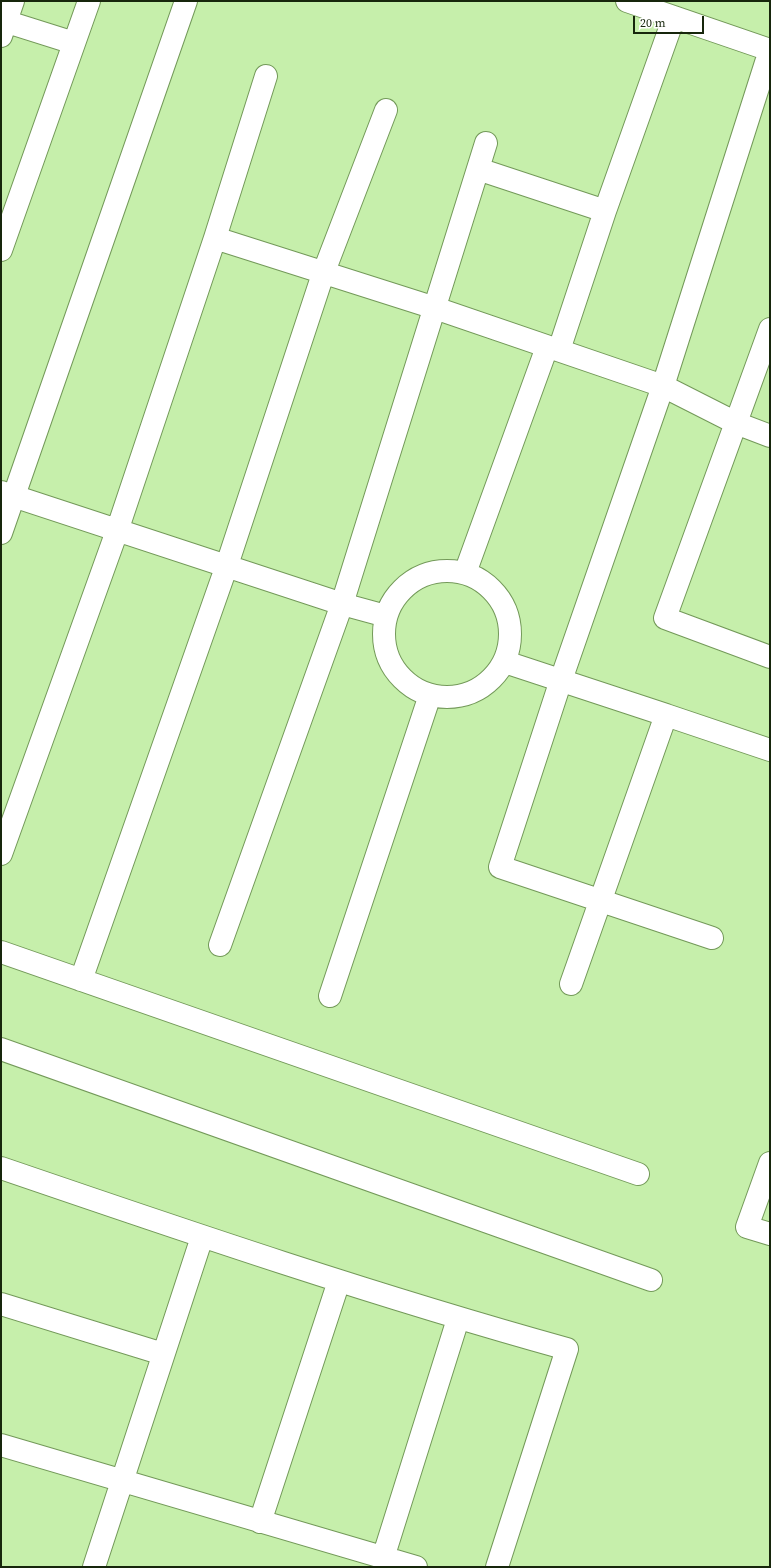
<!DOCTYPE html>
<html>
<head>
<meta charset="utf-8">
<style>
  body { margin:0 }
  #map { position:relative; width:771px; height:1568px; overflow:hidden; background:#c6efab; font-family:"Source Serif 4",serif }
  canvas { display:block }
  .frame { position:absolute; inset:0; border:2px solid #17260c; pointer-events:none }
  .scale { position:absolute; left:633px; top:16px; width:71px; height:18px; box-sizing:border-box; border:2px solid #17260c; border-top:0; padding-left:5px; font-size:12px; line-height:14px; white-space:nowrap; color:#17260c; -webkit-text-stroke:3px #fff; paint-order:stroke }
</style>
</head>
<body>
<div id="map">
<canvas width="771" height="1568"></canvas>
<div class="frame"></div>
<div class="scale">20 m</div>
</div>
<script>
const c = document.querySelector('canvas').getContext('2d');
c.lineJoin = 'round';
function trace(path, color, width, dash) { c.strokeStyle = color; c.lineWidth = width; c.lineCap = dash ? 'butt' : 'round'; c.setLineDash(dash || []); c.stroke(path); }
const minor = new Path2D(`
  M627,1L770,50
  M1,20L74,43
  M1,36L13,1
  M478,169L605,211L674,17
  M215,238L435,308L663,386L736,423L770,436
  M1,250L89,1
  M770,329L665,618L770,657
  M559,350L605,211
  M1,492L342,604L386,616
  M384 634a63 63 0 1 1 126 0a63 63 0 1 1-126 0Z
  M465,573L547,347
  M505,662L666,715L571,984
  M666,715L770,750
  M1,854L117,531L215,238L266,76
  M712,938L500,867L561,680L663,386L770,50
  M220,945L342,604L486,143
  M1,952L638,1174
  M81,980L227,565L323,274L386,110
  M330,996L430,695
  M1,1049L651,1280
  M770,1163L747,1227L770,1234
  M1,1168C188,1232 376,1296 567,1349L497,1567
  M1,1304L163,1354
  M1,1445L416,1567
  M260,1522L339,1281
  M383,1558L458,1319
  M94,1567L202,1237`);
const tertiary = new Path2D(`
  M1,533L186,1`);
trace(minor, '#739959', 24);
trace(tertiary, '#739959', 24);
trace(minor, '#fff', 22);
trace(tertiary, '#fff', 22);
</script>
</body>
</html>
